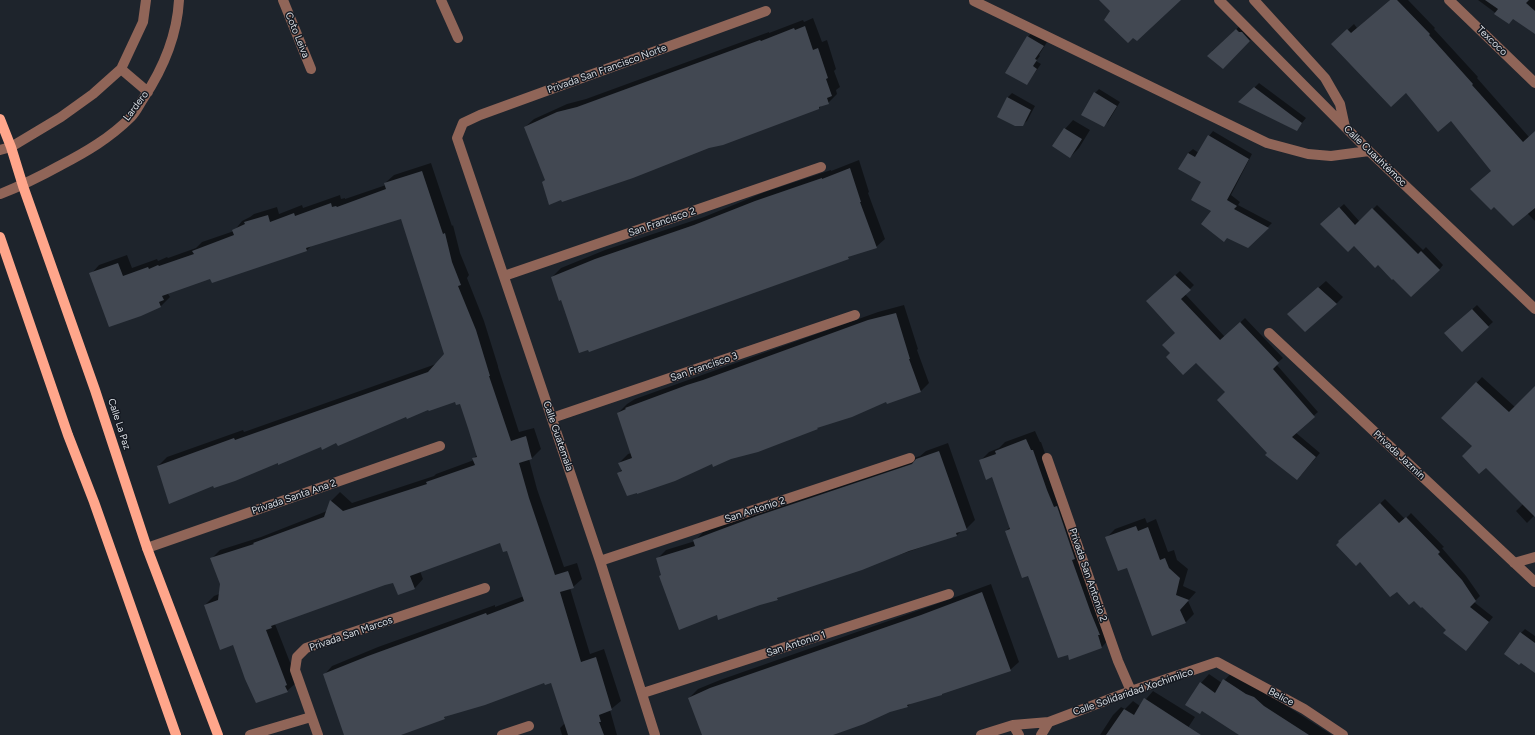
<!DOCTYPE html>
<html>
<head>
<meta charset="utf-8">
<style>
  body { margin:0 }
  canvas { display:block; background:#1e242c }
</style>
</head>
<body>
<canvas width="1535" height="735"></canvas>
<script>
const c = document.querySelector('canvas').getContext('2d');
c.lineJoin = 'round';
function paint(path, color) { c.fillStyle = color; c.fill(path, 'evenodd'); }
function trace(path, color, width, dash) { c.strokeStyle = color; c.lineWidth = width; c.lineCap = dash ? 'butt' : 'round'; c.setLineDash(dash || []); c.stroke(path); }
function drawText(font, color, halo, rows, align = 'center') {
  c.font = font + ' Figtree,sans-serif'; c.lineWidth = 3; c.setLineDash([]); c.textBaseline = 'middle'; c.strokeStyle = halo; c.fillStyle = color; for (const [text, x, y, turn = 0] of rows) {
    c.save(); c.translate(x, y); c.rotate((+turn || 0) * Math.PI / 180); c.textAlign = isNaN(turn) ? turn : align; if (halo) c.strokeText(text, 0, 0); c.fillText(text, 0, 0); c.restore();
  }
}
paint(new Path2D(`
  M1390,0H1408L1435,28L1434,29L1478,77L1477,78L1529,137L1535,138V221L1527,213L1494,206L1492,170L1452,120L1407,91L1338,39L1354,24L1357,28Z
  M1478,0H1535V33L1513,18L1509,23Z
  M813,18L822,42L827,40L836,69L834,71L840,87L836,90L837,94L828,103L822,105L819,108L543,182L546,179L525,127L534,119L567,104L586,99L769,32V33L803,20L804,22Z
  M1241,25L1254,36L1223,68L1212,51Z
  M1032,32L1047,42L1039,55L1040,56L1036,61L1041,64L1027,84L1006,73L1028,37Z
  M1259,83L1306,118L1297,129L1240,102Z
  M1099,89L1120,102L1108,122L1103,126L1095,93Z
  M1012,93L1035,106L1027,121L1022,125L1007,98Z
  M1073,120L1090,130L1079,148L1070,157L1065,129Z
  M1213,131L1252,154L1231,195L1240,202L1238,205L1272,223L1248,247L1212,211L1203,182L1188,153L1193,149L1199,153L1209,136Z
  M859,160L869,192L868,193L885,239L876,247L852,254L848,258L562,299L552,277L561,268L605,250L704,217L765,192L831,170V171Z
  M431,163L452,226L453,225L460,253L469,275L467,278L484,321L498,366V367L519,432L534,428L541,449L532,458L529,459L537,489L564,567L577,563L582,579L573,587L570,588L590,654L604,649L621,701L610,710L617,735H562L560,728L565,723L551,682H545L446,716L444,718L398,735H346L324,675L332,666L378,647L495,605V607L524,596L508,550L500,542L420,571L423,579L415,588L398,594L393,581L275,624L295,675L296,683L287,691L233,644L205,605L214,596L219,594L221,584L211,559L220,550L261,537L327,511L331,501L340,492L352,503L434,476L436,474L474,460V458L477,455L461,403L456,401L407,415L214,485L158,466L167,457L243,430L244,432L436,364L445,354L401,217L312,245L307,250L213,282L211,278L170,292L168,294L170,297L161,306L141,315L91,274L99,265L127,255L132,268L157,259L158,261L167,257L168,258L196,248L202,242L234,231L242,221L250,217L254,214L277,207L279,214L302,205L303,208L340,195L341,199L345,198V199L386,185L385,183L394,175Z
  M1344,204L1360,222L1377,205L1423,250L1426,247L1443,265L1439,270L1378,264L1326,220Z
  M1180,271L1194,285L1185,294L1225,337L1245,318L1283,358L1276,364L1318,412L1295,432L1320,453L1301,475L1268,453L1227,392L1196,362L1171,353L1176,333L1152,297Z
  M1326,281L1343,297L1336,304L1295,308Z
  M904,305L918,349L917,350L929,383L920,392L887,401L820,426L817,428L713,463L619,473L622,469L619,463L628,454L631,453L618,413L627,404L635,399L878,312Z
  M1477,305L1493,322L1462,350L1450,329Z
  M1482,377L1515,407L1535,387V515L1527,523L1516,511L1523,504L1474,446L1443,418Z
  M1035,431L1040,442H1041L1110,638L1102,647L1070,658L1006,531L1010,527L993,476L980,461L989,452L999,448L1005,442Z
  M948,443L975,520L966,529L961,531L957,535L780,596L777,599L718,614L662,574L657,559L666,550L695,541L703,532L766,508L920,456L926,451Z
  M1385,499L1405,519L1411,513L1444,547L1442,548L1466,576L1480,596L1474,602L1493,617L1470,645L1447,630L1422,605L1344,537Z
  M1145,518L1147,523L1156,519L1168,552L1174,550L1177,560L1188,569L1183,586L1196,592L1188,601L1194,614L1185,623L1127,567L1106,538L1115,529Z
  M991,584L1019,662L1010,670L944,692L942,694L911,703L908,706L890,711L829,735H703L689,698L698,689L720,680L931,606Z
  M1525,629L1535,636V672L1521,633Z
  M1233,671L1273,697L1332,735H1241L1203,710L1200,713L1201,683L1209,674L1222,683Z
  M1153,691L1195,717L1184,734L1186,735H1100L1113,715L1121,707L1125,709L1133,701L1140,706Z`), '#0007');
paint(new Path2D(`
  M1099,0H1181L1137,41L1133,38L1128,43L1104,20L1110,11Z
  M1390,0H1397L1430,34L1429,35L1473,84L1472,85L1523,142L1535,131V208L1513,226L1494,207L1491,210L1470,189L1491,171L1451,121L1438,132L1406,93L1391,107L1331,44L1347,29L1351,33Z
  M1485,0H1529L1526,3L1535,11V34L1513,19L1509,24L1494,14L1498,9Z
  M805,26L813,50L818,48L828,78L826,79L832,96L827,98L829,104L819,107V109L723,145L709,148L633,178L562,202L561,200L549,205L542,182L545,180L524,127L557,112L577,107L760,40L761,41L794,28L795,30Z
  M1236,29L1239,32H1242L1250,41L1223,69L1207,56Z
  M1027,36L1044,46L1035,59L1037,60L1033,66L1037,69L1027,85L1005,73Z
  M1254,87L1302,123L1297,131L1238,102Z
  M1094,92L1117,106L1104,127L1081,115Z
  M1007,97L1031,110L1023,126H1015L997,117Z
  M1064,128L1082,139L1070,158L1052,146Z
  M1208,135L1249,159L1227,200L1237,206L1234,209L1269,228L1248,248L1227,238L1224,242L1201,224L1211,211L1191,200L1201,182L1178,169L1188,153L1195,157Z
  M850,168L861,202H860L877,248L848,257L849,259L614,343L589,352L588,350L579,353L561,300L559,301L551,277L595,259L694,225L755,201L822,178V179Z
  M422,171L443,234L445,233L452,262L461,285L458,286L476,330L490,376H489L511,441L526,436L532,459L519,463L529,498L555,575L568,571L574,588L560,592L581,662L596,657L612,710L599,715L601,722H599L604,735H568L551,683L545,685L544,683L485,705L444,717L445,719L401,735H344L323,674L368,656L486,613L487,615L524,601L507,551L503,552L500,543L410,576L415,589L398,595L393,583L385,585L271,626L272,628L266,630L287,685L285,686L288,692L256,703L245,679L233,645L220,650L204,605L218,600L220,584L210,558L254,544L253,543L324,517L330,500L343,511L427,484L426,482L475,465L472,458L477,457L468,428L460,404L456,405L455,402L429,411L428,410L407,419L406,417L338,446L336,443L322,450L321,447L278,465V463L235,481L214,488L213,486L169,504L157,466L234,438L235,440L428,372L444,354L401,219L306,248L307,251L212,283L210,279L162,296L164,300L159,302L161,307L141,316L109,327L89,273L118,263L123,276L148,267L149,269L158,265L159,266L194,254L192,251L234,235L232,230L245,224L244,222L268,215L270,222L294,213L295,216L331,203L332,207L336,206L337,207L386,189L384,183Z
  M1339,207L1355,225L1372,208L1418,254L1421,251L1440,270L1411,297L1393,279L1392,280L1378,265L1375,268L1354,246L1348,252L1320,224Z
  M1175,275L1191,290L1181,299L1220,340L1240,322L1279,363L1273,369L1315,417L1292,437L1316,457L1297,480L1265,455L1267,453L1217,400L1225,392L1196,363L1183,375L1166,357L1170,353L1162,345L1175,333L1146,301Z
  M1318,287L1337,304L1305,332L1287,314Z
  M1472,309L1489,327L1462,352L1444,333Z
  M896,313L910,359H909L921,392L887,404L886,402L852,417L817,428L818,429L758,452L731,459L713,467L712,464L675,481L637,494V493L627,496L617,473L622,471L618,463L632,458L617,413L626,409L625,408L687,385L703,380L868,320Z
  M1476,382L1509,412L1535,386V517L1486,468L1479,474L1462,456L1472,446L1441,418Z
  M1026,439L1031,450H1033L1047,490L1054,507L1057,506L1075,559L1072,560L1091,613L1100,635H1098L1102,648L1069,660L1068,655L1058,658L1028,576L1022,578L1005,531L1010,529L992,477L986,480L979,460L996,454L995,451Z
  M939,451L967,530L956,533L957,536L909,551L862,570L777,598L778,600L760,605L718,620L717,615L679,630L659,576L661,575L656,558L695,546L693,540L714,532L757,516L912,464L916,459Z
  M1380,503L1399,523L1406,517L1440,552L1438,554L1462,580L1476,601L1470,607L1489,622L1466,651L1443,633L1446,630L1422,607L1421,608L1414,601L1409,605L1397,592L1390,597L1360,562L1356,566L1336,545L1339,542L1338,541Z
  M1136,526L1138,531L1148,527L1160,560L1165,558L1169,568L1180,578L1176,595L1189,600L1180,610L1186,623L1152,636L1127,568L1118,571L1105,537Z
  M982,592L1011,671L942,694V695L907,705L908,707L890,712L864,724L833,735H702L688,698L710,688L921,615Z
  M1520,632L1535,643V673L1521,663L1519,665L1504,654Z
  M1223,679L1246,694L1254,697L1264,706L1309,735H1239L1202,711L1200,714L1185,705L1200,682L1215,693Z
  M1144,698L1201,735H1106L1124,709L1134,715Z`), '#424852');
trace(new Path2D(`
  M283,0L311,69
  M441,0L458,38
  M974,0V1L1267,143L1308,154L1331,156L1369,151
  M1219,0L1369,151L1535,309
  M1254,0L1325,78L1340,104L1345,127
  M1449,0L1535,83
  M121,69L148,92
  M0,150L11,147L61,117L93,94L121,69L143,22L146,0
  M0,194C21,186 41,176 61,165C86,152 110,138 131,117C136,112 139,105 143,99C163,69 177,37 179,0
  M504,276L821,167
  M1269,333L1535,582
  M552,418L855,315
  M1047,458L1118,661L1131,691
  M147,548L440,446
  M600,561L910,458
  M1514,563L1535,557
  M643,693L949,594
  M1013,725L1019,735
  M250,735L311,717
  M318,735L295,670L297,657L306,648L485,588
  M502,735L529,726
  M655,735L600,561L457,138L463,123L480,115L766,11
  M981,735L1013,725L1049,722L1131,691L1217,662L1304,709L1343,735
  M1041,735L1049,722`), '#906558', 10);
trace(new Path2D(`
  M0,119L11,147L23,186L95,390L147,548L218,735
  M0,237L68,435L94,502L176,735`), '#ffa68b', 10);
drawText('10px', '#dadee4', '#151a22', [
  ["Coto Leiva",297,35,68],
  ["Texcoco",1492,41,44],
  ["Privada San Francisco Norte",607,69,-20],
  ["Lardero",136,106,-53],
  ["Calle Cuauhtémoc",1375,156,44],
  ["San Francisco 2",662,222,-19],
  ["San Francisco 3",704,367,-19],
  ["Calle La Paz",119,424,72],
  ["Calle Guatemala",558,436,71],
  ["Privada Jazmín",1399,455,43],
  ["Privada Santa Ana 2",294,497,-19],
  ["San Antonio 2",755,510,-18],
  ["Privada San Antonio 2",1088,575,71],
  ["Privada San Marcos",351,634,-19],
  ["San Antonio 1",796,644,-18],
  ["Calle Solidaridad Xochimilco",1133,692,-19],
  ["Belice",1281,697,28]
]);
</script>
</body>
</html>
